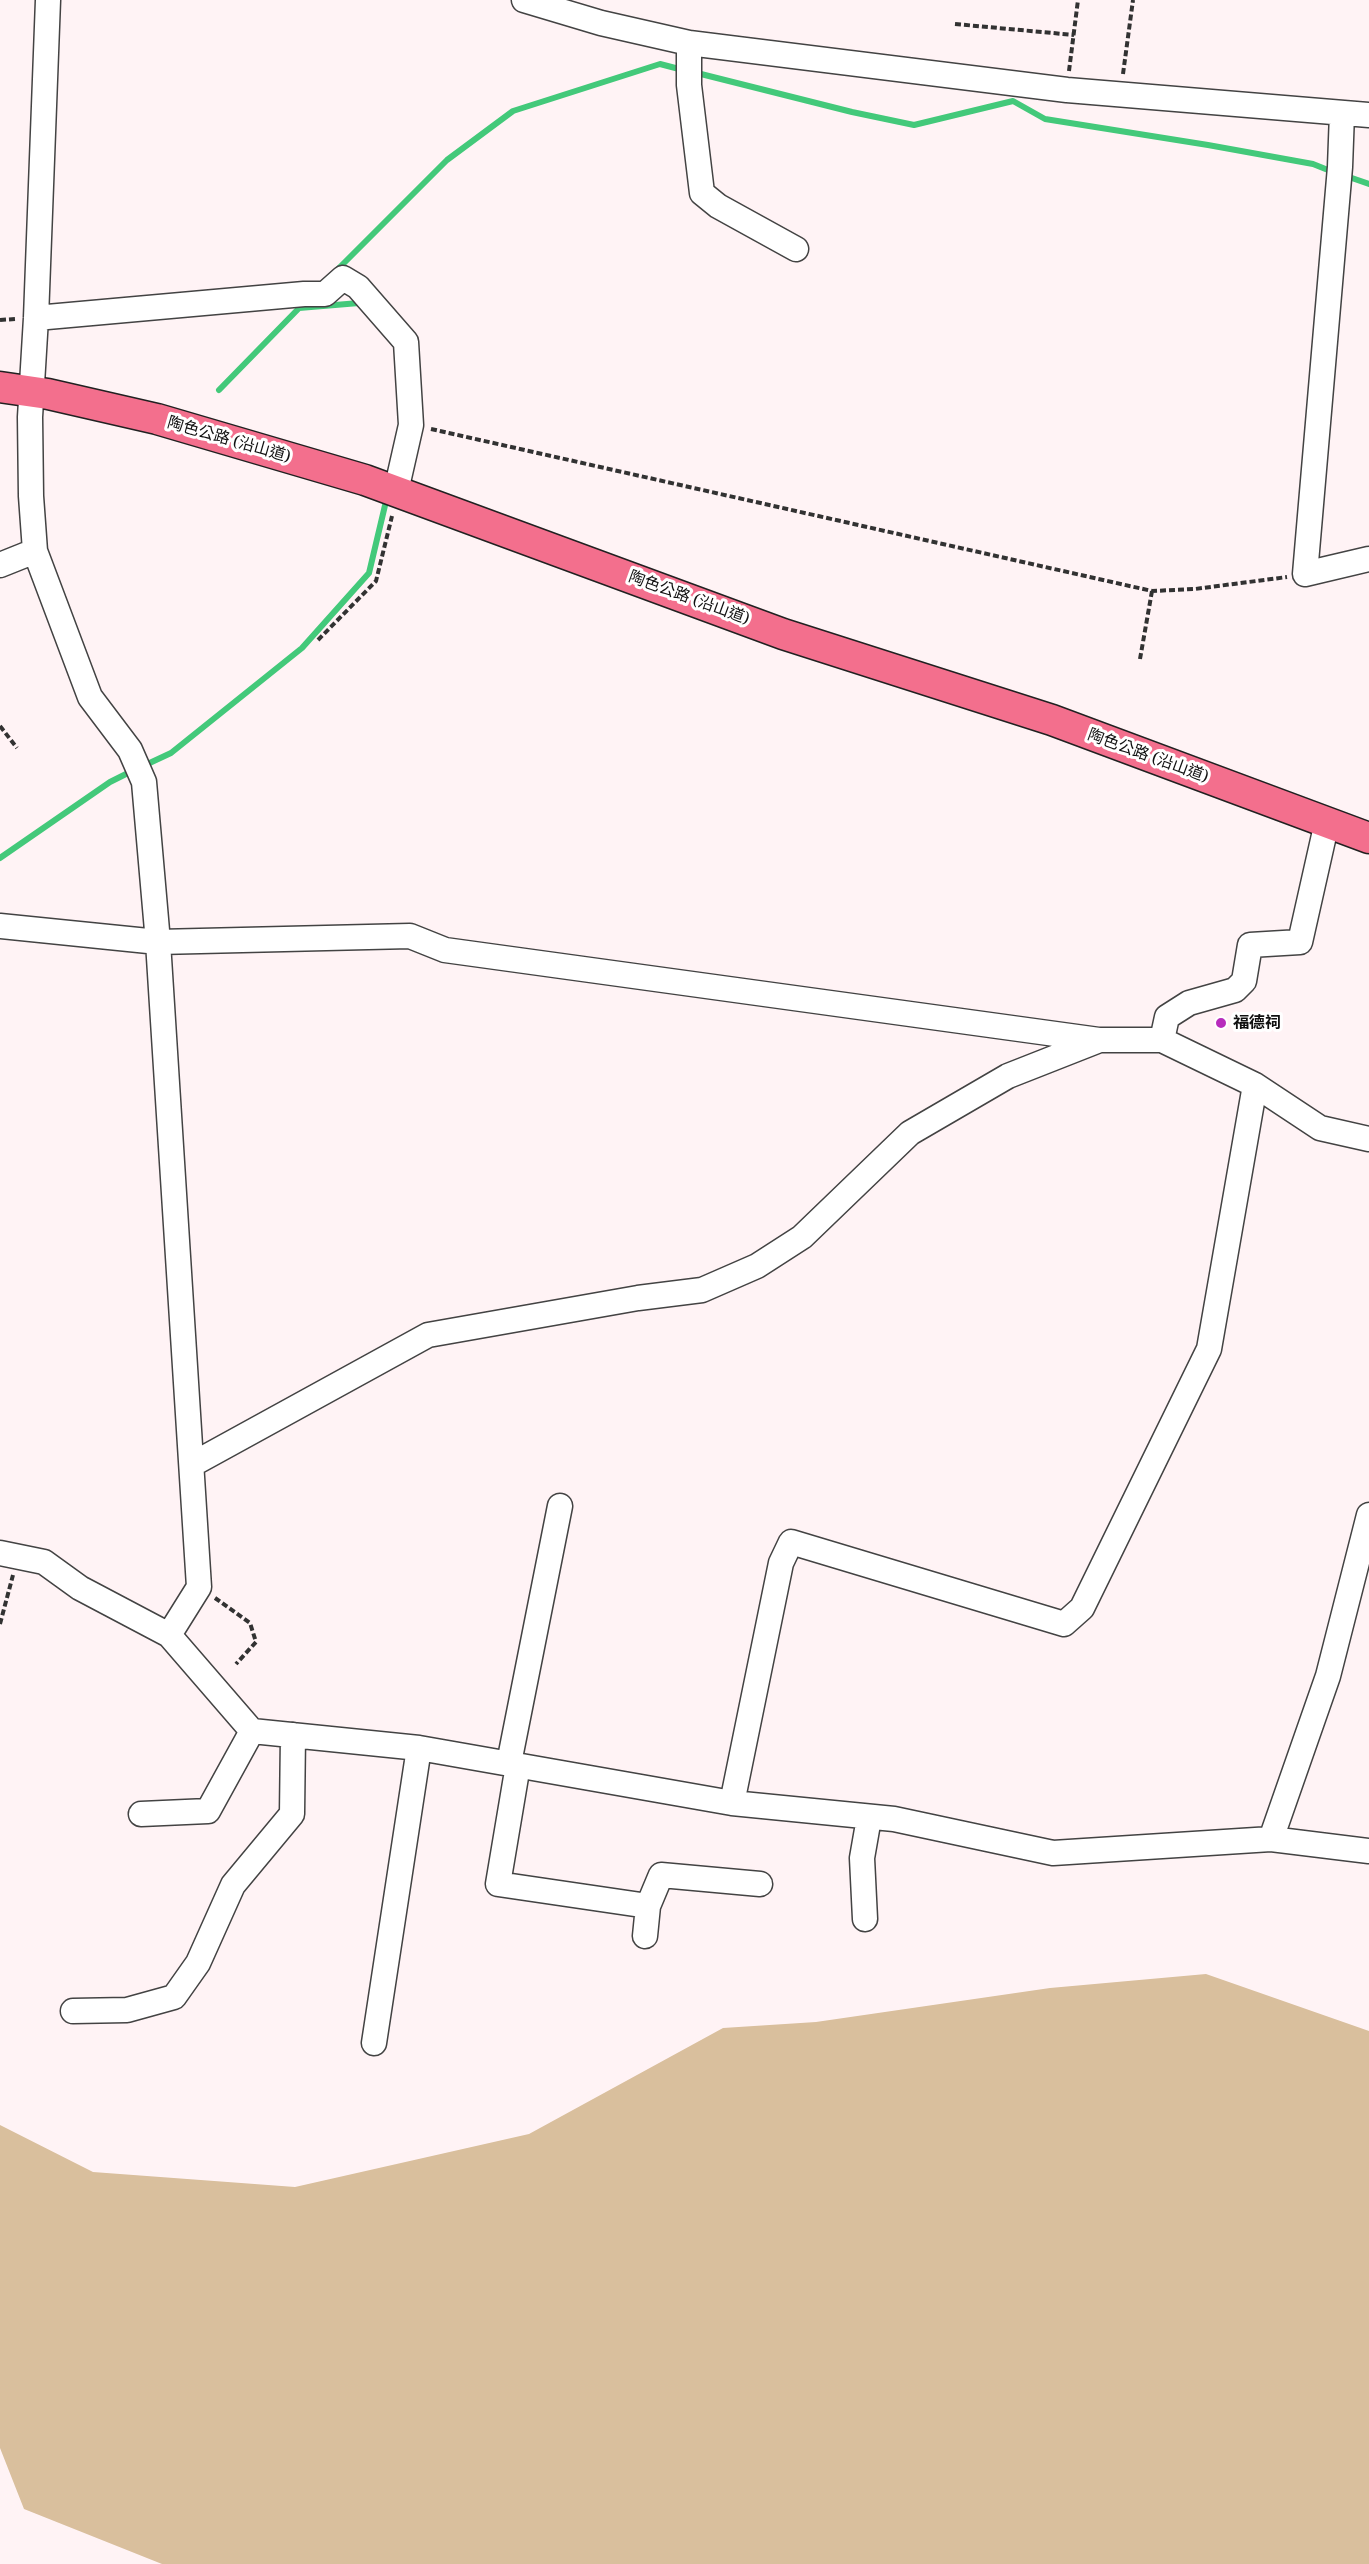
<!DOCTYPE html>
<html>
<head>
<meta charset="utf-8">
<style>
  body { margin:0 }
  canvas { display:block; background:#fff3f5 }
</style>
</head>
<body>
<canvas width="1369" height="2564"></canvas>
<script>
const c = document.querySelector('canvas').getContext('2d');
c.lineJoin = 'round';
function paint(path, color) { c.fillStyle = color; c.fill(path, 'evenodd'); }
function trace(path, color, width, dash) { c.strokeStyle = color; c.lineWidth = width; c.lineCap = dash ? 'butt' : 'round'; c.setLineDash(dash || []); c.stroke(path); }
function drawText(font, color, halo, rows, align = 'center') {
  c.font = font + ' "Noto Serif","Noto Sans TC",serif'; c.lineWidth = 6; c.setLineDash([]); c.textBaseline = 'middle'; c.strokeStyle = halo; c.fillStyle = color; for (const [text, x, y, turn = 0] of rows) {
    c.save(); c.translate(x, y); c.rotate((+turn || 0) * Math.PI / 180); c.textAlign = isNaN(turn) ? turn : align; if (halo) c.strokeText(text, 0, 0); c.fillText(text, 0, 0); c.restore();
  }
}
paint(new Path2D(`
  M1206,1974L1369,2031V2564H162L24,2509L0,2448V2125L93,2172L295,2187L529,2134L723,2028L816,2022L1050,1988Z`), '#d9bf9d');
trace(new Path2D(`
  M693,72L852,112L914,125L1013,101L1045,119L1208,145L1313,164L1333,172
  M1346,176L1369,184
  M335,272L447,160L513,111L660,64L683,70
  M299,308L359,303L363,307
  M219,390L305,302
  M141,767L171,753L302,648L369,573L387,497
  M0,858L110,782L132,771`), '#43c97a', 6);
const minor = new Path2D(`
  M48,0L36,318L30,417L31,496L35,551L90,697L130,750L144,782L158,942L199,1587L169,1635
  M524,0L601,23L689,43L1067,90L1369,115
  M689,43V85L702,193L718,206L796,249
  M1342,113L1340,167L1305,574L1369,559
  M36,318L304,294H325L343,278L358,287L406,342L411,425L396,491
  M0,565L35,551
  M0,926L158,942L410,936L445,950L1099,1040H1162L1255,1085L1320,1128L1369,1139
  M1162,1040L1167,1017L1189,1003L1235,990L1244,981L1250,945L1300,942L1327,822
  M193,1464L428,1335L638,1298L702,1290L757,1266L802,1237L910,1133L1008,1076L1097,1041
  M0,1553L44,1562L80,1588L169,1635L252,1731L419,1748L732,1803L894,1819L1053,1853L1271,1839L1369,1851
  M509,1763L560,1506
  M518,1765L498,1884L648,1906L661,1875L760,1884
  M732,1803L781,1563L791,1542L1064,1624L1082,1608L1209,1349L1255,1085
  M141,1814L208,1811L252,1731
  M1271,1839L1328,1676L1369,1515
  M865,1919L862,1858L869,1818
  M645,1936L648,1906
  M73,2011L127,2010L174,1997L198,1963L233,1885L292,1814L293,1735
  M374,2043L419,1748`);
const major = new Path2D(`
  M0,387L48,394L157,419L365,480L783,634L1052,720L1369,838`);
trace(minor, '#434343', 27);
trace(major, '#212121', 33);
trace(new Path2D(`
  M955,24L1074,35
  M1069,71L1078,0
  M1123,74L1133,0
  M0,320L15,319
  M431,429L1152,591L1195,589L1287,577
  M318,640L376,581L392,516
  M1140,659L1152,591
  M0,726L17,748
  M215,1598L250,1623L256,1642L236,1664
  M0,1624L13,1575`), '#323232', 4, [6, 3]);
trace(minor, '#fff', 24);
trace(major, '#f36f8d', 30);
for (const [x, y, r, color] of [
  [1221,1023,6,"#b72cbc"]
]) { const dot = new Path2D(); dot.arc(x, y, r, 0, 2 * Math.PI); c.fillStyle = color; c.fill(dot); trace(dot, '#fff', 2); }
drawText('16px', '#101010', '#fff', [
  ["陶色公路 (沿山道)",229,440,16],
  ["陶色公路 (沿山道)",689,598,20],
  ["陶色公路 (沿山道)",1148,756,20]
]);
drawText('bold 16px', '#101010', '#fff', [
  ["福德祠",1233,1023]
], 'left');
</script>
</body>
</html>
